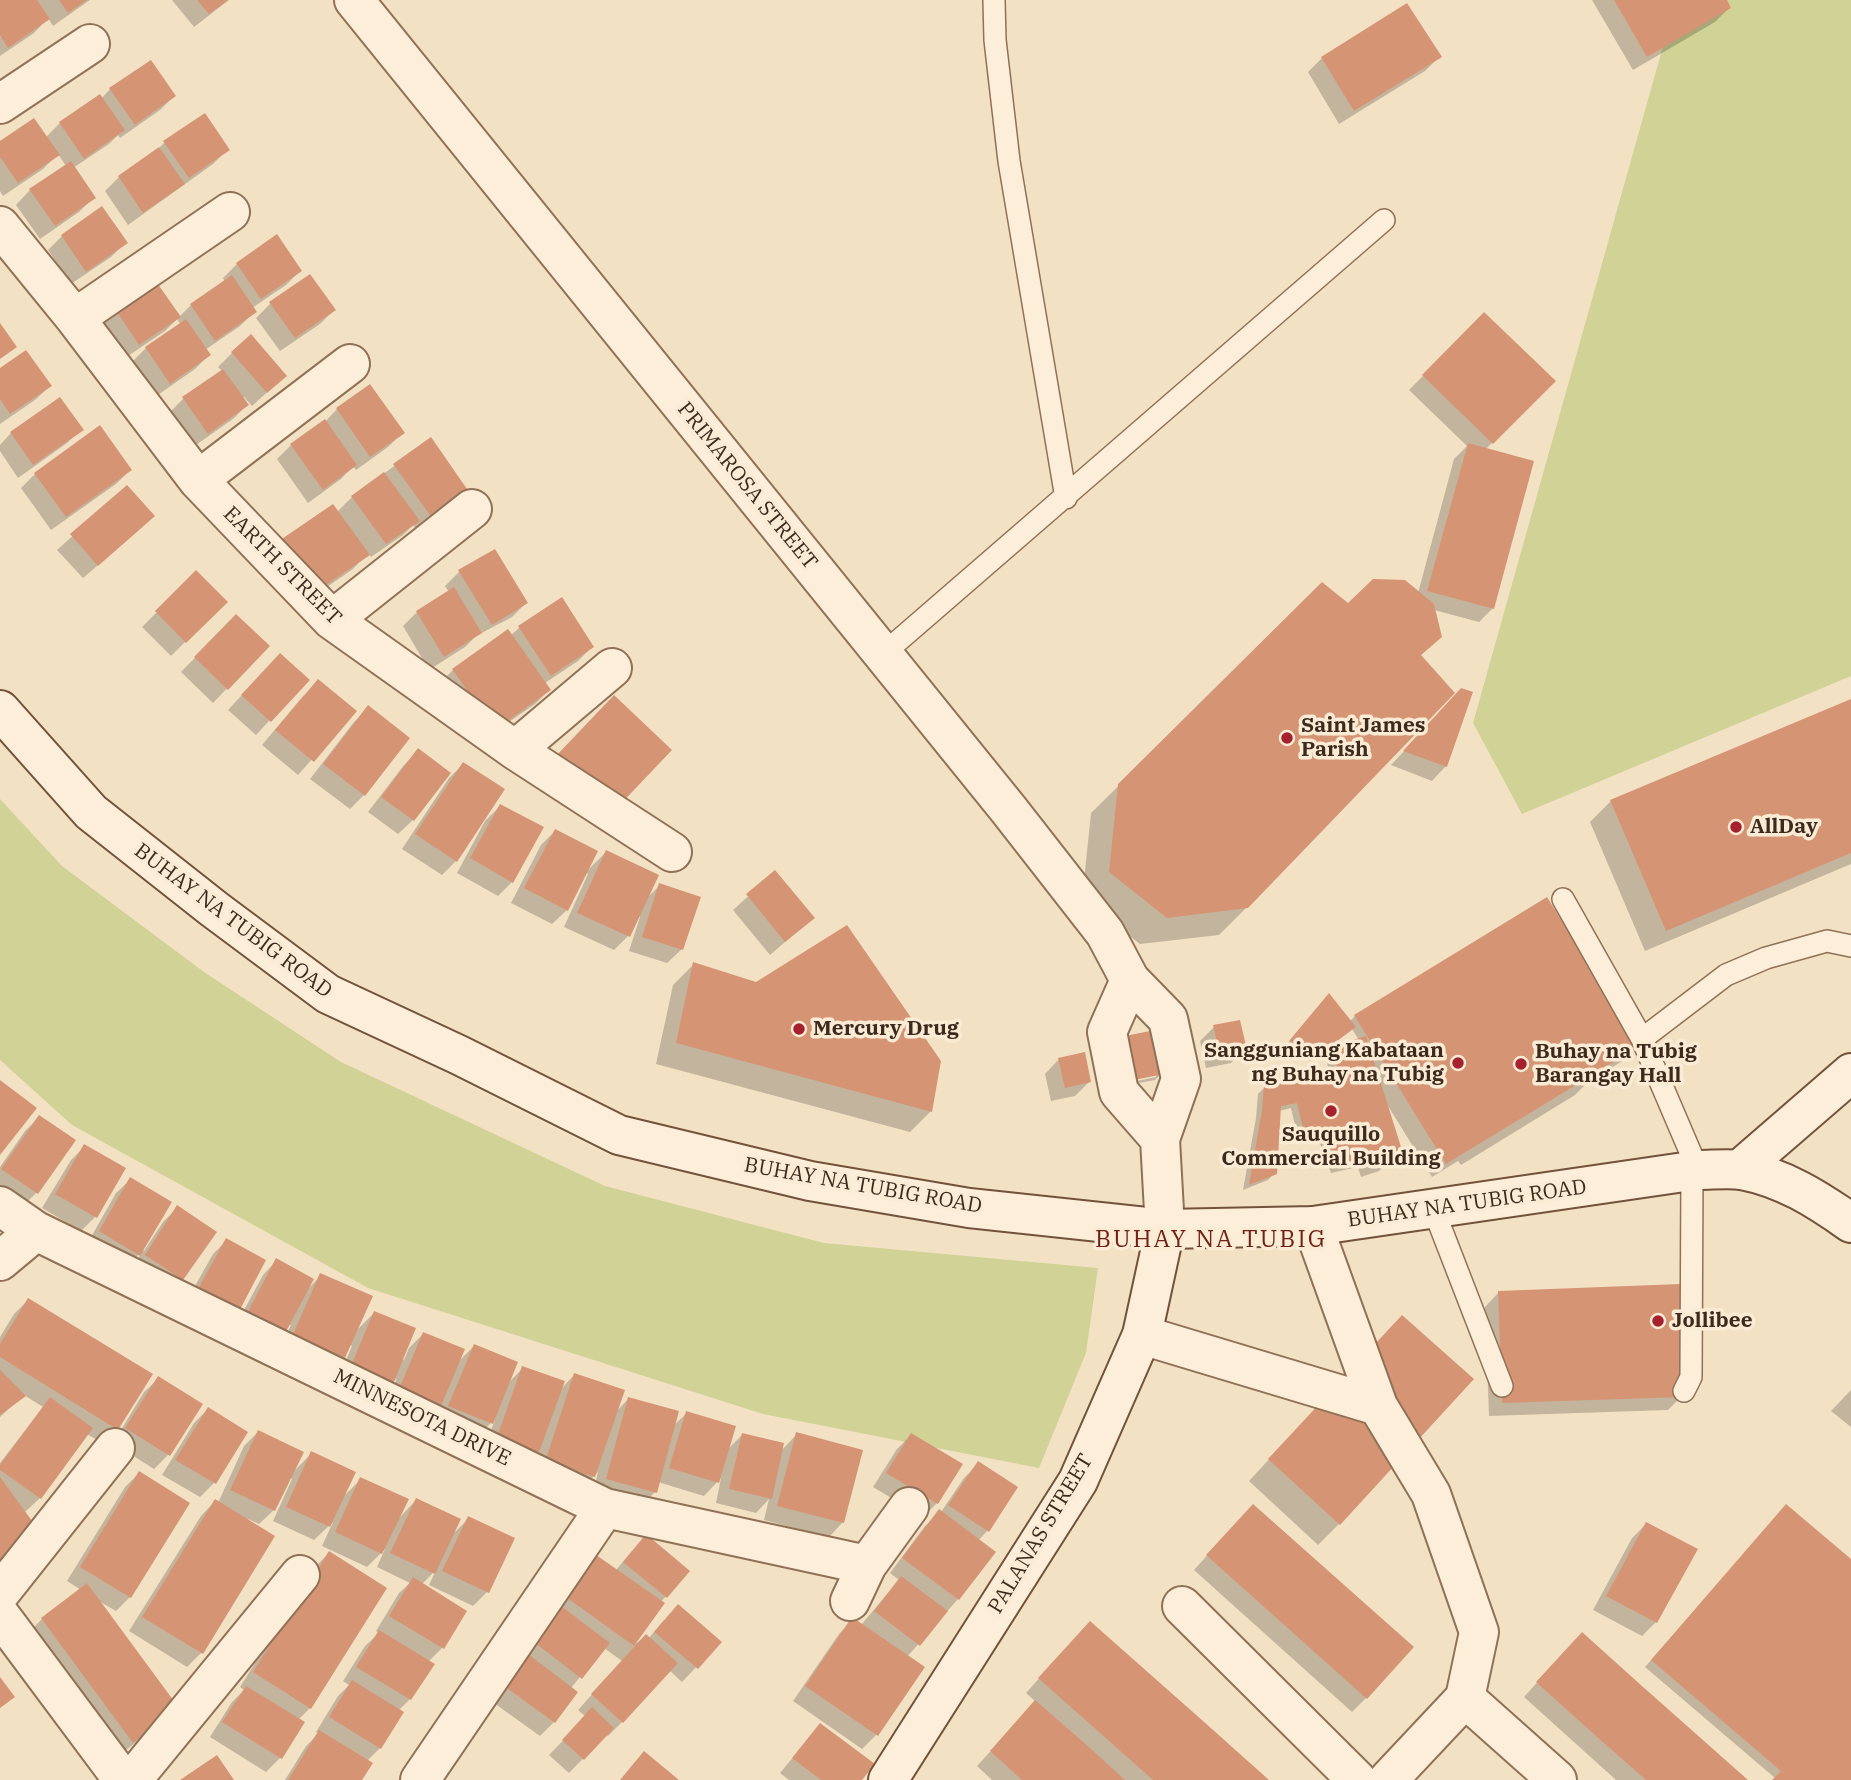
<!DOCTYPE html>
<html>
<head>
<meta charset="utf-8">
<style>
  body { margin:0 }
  canvas { display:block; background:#f3e1c4 }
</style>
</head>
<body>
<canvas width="1851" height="1780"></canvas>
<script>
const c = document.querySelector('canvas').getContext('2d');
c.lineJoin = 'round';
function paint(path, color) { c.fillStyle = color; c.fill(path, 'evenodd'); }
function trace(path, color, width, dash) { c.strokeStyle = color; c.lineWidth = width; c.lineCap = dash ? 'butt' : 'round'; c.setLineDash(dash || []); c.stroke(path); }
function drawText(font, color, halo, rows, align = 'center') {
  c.font = font + ' "IBM Plex Serif",serif'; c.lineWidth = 7; c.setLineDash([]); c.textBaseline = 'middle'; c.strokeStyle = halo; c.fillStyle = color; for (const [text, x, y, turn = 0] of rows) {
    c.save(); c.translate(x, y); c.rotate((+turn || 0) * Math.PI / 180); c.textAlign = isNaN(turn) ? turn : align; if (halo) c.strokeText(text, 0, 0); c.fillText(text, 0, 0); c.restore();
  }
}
paint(new Path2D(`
  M1676,0H1851V676L1522,814L1473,723Z
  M0,799L62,866L204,972L341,1062L605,1186L824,1243L1098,1268L1086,1353L1039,1468L763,1414L368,1288L72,1125L0,1060Z`), '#d1d396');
paint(new Path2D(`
  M2,0H90L53,26L48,18L34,33L0,56V2Z
  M172,0H229L194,27Z
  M1592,0H1725L1729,8L1715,22L1633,70Z
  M1439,57L1425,71L1339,124L1308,72L1322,58Z
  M110,89L174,96L160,110L120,138L118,135L109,144L73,168L93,198L79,212L40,239L16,205L30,190L66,166L58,154L43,169L3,196L0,191V143L45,138L60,123L101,99Z
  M164,143L227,150L213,164L128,225L105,191L119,177L155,152Z
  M101,209L125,243L111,257L71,284L48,250L62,236Z
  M237,264L300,271L286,285L252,308L254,312L240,326L205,350L209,355L195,369L155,397L132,362L146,348L181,325L177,319L165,331L125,358L102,324L116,310L179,317L191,305L225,282L223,278Z
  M310,276L334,310L320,324L280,351L256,318L270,304Z
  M1484,314L1553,381L1486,449L1493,608L1479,622L1434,610L1440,637L1420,656L1247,907L1219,935L1140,944L1082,900L1091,813L1323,584L1348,605L1418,593L1454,459L1467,446L1409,390Z
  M232,353L285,376L252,406L244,397L242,398L247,405L233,419L193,447L169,413L183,399L223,372L218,367Z
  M0,370L50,386L35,400L0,424Z
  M337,409L402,433L388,447L356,470L353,466L341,479L308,503L277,459L291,445L325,422Z
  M81,429L67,443L18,478L0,451V445L11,433Z
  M431,439L465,489L451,503L415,528L413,525L403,535L371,557L368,553L353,569L295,609L337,512L352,497Z
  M130,470L116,484L51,530L21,488L35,474Z
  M127,487L139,530L83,578L57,550Z
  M459,572L526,603L512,617L476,636L465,647L429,670L403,626L417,612L449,592L445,586Z
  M196,573L225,602L171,656L142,627Z
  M561,600L592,647L578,661L545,683L549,690L535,704L480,742L439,684L453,670L507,632L510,636L519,628Z
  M236,616L268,646L213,703L181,672Z
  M266,669L307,680L256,735L228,710Z
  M304,695L355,711L298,775L262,745Z
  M1851,700V864L1645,951L1590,822L1611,801Z
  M1447,705L1446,766L1432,781L1391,765Z
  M368,708L407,738L364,795L350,809L310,779L354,722Z
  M418,751L448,773L413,820L398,834L368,812L404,765Z
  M463,764L456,861L442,875L402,849L449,778Z
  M500,806L512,882L498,896L457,873L485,821Z
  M555,831L587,871L606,852L646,899L660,885L682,949L667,963L629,951L640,917L638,916L628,936L614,950L564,927L588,874L585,872L567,910L552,924L511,903L541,845Z
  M775,872L813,918L770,955L733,910Z
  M694,964L931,1111L910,1132L656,1064L673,985Z
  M1322,1002L1349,1022L1355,1016L1638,1046L1624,1060L1588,1082L1575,1095L1461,1165L1458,1161L1432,1177L1388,1106L1400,1150L1379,1171L1361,1177L1358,1167L1331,1173L1319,1141L1299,1142L1291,1108L1279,1111L1275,1173L1268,1180L1243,1190L1256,1118L1258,1094L1265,1087L1329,1071L1325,1055L1331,1048L1359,1040L1352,1029L1310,1061L1284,1048ZM1375,1065L1381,1075L1377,1079Z
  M1214,1027L1245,1049L1231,1063L1206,1068L1200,1041Z
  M1059,1059L1089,1082L1075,1096L1051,1101L1045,1074Z
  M1162,1073L1155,1080L1128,1085L1127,1083L1156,1077V1074Z
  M39,1117L74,1141L36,1193L22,1207L0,1191V1167L25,1131Z
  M85,1146L95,1217L81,1231L42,1208L71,1160Z
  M131,1179L142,1249L144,1251L163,1222L177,1208L182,1279L168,1293L132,1270L143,1250L124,1269L86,1246L116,1193Z
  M227,1240L220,1330L182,1309L213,1254Z
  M277,1260L309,1288L321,1275L355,1332L374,1313L401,1358L404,1360L409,1348L423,1334L457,1363L474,1346L508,1383L523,1368L560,1390L574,1375L616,1412L628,1399L673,1426L687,1413L727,1450L742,1435L781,1451L797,1434L843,1522L829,1537L764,1520L769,1499L756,1513L716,1503L721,1478L704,1496L658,1482L655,1492L641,1506L593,1493L598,1472L580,1491L532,1476L540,1450L522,1468L483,1454L495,1419L477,1437L435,1420L442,1402L425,1419L386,1403L397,1378L377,1398L337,1382L352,1346L349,1345L274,1363L291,1325L230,1336L263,1275Z
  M1499,1292L1682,1396L1668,1410L1489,1416L1485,1307Z
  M28,1300L116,1429L102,1443L87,1434L40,1498L24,1513L37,1532L0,1562V1463L43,1407L24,1395L0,1417V1337L14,1314Z
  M1381,1338L1339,1524L1318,1545L1249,1481Z
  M159,1378L200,1405L168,1455L154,1469L113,1443L144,1392Z
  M1851,1390V1427L1831,1411Z
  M208,1409L246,1433L214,1483L200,1497L162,1475L194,1423Z
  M258,1432L292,1473L312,1453L343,1497L361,1479L399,1518L416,1500L452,1535L468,1519L487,1592L473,1606L429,1585L436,1570L422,1584L465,1611L442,1648L428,1662L410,1699L399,1710L380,1748L367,1761L360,1780H285L306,1746L319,1733L316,1732L338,1696L349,1685L343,1681L365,1646L379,1633L376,1631L399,1593L410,1583L377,1567L385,1549L367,1567L322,1546L333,1522L314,1540L273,1521L292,1479L289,1477L274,1510L259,1524L248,1519L247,1521L273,1537L201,1653L187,1667L129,1631L201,1516L215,1501L218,1503L244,1446Z
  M911,1435L937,1503L923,1517L873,1487L897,1449Z
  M978,1464L1016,1488L987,1531L978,1541L993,1553L958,1599L907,1657L876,1735L862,1749L793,1701L839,1634L853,1619L861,1625L899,1580L890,1573L925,1526L941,1512L964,1478Z
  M139,1473L130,1597L116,1611L97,1600L163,1722L118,1756L28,1633L42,1619L81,1590L67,1581L125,1487Z
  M1780,1513L1851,1561V1780H1774L1775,1778L1645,1667Z
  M1239,1520L1366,1698L1352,1712L1194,1570Z
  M1646,1524L1656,1622L1642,1636L1593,1610L1632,1538Z
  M632,1551L687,1571L661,1602L663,1603L632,1646L646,1636L648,1639L664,1620L720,1642L682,1682L669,1670L622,1722L608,1736L606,1735L569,1773L549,1755L586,1717L578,1710L622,1661L604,1648L571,1688L554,1722L540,1736L487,1698L546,1606L616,1570Z
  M329,1553L310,1708L298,1720L302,1723L280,1758L266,1772L210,1737L232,1702L244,1690L240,1687L315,1567Z
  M1076,1637L1265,1780H992L977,1766L1036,1702L1026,1693Z
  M1568,1648L1745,1780H1616L1524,1697Z
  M820,1725L860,1780H789L780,1773Z`), '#0003');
paint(new Path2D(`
  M0,0H37L50,19L8,48L0,35Z
  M59,0H87L68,13Z
  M197,0H228L209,14Z
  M1614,0H1727L1731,8L1647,57Z
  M1407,3L1442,57L1354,111L1321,57Z
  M151,60L176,96L135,125L109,88Z
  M100,94L125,130L84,159L59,122Z
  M205,113L230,150L189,178L163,141Z
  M34,118L60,155L18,183L0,157V141Z
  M159,147L185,184L143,213L118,176Z
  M71,161L96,198L55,226L29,189Z
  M102,206L128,243L86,272L61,235Z
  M277,234L302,271L261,299L236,263Z
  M310,274L336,310L295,338L269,302Z
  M232,275L257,312L215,341L190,304Z
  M155,280L181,317L139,345L115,309Z
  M1484,312L1556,381L1493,444L1422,375Z
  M186,319L211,355L170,384L145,347Z
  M0,323L17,347L0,359Z
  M251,334L287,376L267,393L231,352Z
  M26,350L52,386L10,414L0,399V368Z
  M223,369L249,405L208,434L182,397Z
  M370,384L405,433L370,457L336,408Z
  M60,397L84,430L33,465L10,432Z
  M325,419L357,465L323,490L290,444Z
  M100,425L132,470L66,517L34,473Z
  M431,437L467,489L430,515L393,464Z
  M1468,443L1534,461L1494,609L1427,591Z
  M384,472L420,521L386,544L351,496Z
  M127,485L155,516L98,566L70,534Z
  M333,504L370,555L310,596L273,545Z
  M495,549L528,603L492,625L458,570Z
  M196,570L228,602L186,643L155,611Z
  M1373,579L1405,580L1434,604L1442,637L1421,655L1455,693L1248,908L1167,918L1109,872L1118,784L1322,582L1348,603Z
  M454,587L482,633L444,657L416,611Z
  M562,597L594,647L551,676L518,626Z
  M236,614L270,646L228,690L194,657Z
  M508,629L551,690L495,730L452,669Z
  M280,653L310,680L271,722L241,695Z
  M318,679L357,711L314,762L275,730Z
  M1461,688L1473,692L1447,767L1403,751Z
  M614,695L672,750L614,811L556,756Z
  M1851,699V853L1666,931L1610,800Z
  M368,705L410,738L365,796L323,764Z
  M418,748L451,773L414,821L381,797Z
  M463,762L505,789L457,862L415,834Z
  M500,804L544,827L513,883L470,858Z
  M555,829L598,851L568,911L524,888Z
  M606,850L659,875L630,937L577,913Z
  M775,870L815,918L785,942L746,894Z
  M659,883L701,897L683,950L642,937Z
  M1547,897L1640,1046L1446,1164L1354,1015Z
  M847,925L941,1061L932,1112L676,1043L693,962L756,982Z
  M1329,993L1356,1027L1318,1055L1289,1041Z
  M1240,1020L1247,1050L1220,1055L1213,1025Z
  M1155,1030L1164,1074L1134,1080L1125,1036Z
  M1366,1036L1402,1150L1338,1167L1326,1135L1305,1137L1297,1103L1281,1106L1277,1174L1249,1185L1262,1110L1264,1085L1337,1067L1330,1047Z
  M1085,1052L1091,1082L1065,1088L1058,1058Z
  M0,1080L37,1108L0,1155Z
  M39,1115L76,1140L38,1194L1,1169Z
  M84,1144L126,1168L97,1218L55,1194Z
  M130,1177L172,1202L140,1256L99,1231Z
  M177,1205L217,1232L183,1280L145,1255Z
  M226,1238L266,1260L236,1317L195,1294Z
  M276,1258L314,1279L281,1341L243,1321Z
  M320,1273L373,1296L339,1371L287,1348Z
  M1680,1284L1684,1397L1502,1403L1498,1291Z
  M28,1298L153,1374L118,1430L0,1357V1344Z
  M374,1311L416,1328L393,1384L350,1368Z
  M1402,1315L1474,1379L1340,1525L1268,1459Z
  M423,1332L465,1349L441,1406L399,1389Z
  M474,1344L518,1362L493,1424L448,1406Z
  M522,1366L565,1381L538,1455L496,1440Z
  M0,1370L26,1396L0,1415Z
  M574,1373L625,1390L595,1477L545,1462Z
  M158,1376L203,1404L170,1456L125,1428Z
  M50,1397L93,1428L41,1499L0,1470V1465Z
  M628,1397L679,1411L657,1493L606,1479Z
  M208,1407L248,1432L216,1484L175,1460Z
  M686,1411L736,1426L719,1483L669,1468Z
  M258,1430L304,1452L275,1511L230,1490Z
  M796,1432L863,1450L844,1523L777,1506Z
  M742,1433L784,1443L772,1499L729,1489Z
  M911,1433L963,1464L938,1504L886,1473Z
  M311,1451L356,1472L330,1527L286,1507Z
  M978,1461L1018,1487L989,1532L948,1505Z
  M139,1471L190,1503L131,1598L80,1567Z
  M0,1477L40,1532L0,1560Z
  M360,1477L409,1499L382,1554L335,1532Z
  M416,1498L461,1519L435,1574L390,1553Z
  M215,1499L275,1536L203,1654L142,1617Z
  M1253,1504L1414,1647L1367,1699L1206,1555Z
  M1786,1504L1851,1559V1780H1772L1781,1771L1651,1660Z
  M939,1509L996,1552L959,1600L902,1558Z
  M468,1516L515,1538L489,1593L442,1571Z
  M1646,1522L1698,1549L1657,1623L1606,1596Z
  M646,1534L690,1571L667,1598L623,1562Z
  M589,1550L665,1603L634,1646L559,1592Z
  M329,1551L387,1588L311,1709L253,1672Z
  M901,1576L948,1611L920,1646L874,1611Z
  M413,1577L467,1611L444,1649L389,1616Z
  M87,1583L179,1708L133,1743L41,1618Z
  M557,1603L610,1643L582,1679L530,1639Z
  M678,1604L722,1642L698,1669L654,1632Z
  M852,1617L925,1667L878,1736L805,1686Z
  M1090,1621L1203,1721L1269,1780H1153L1038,1678Z
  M379,1630L435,1664L411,1700L356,1667Z
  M1582,1632L1642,1686L1748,1780H1646L1596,1736L1536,1682Z
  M646,1634L678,1663L623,1723L591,1694Z
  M524,1651L578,1692L555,1723L500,1683Z
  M0,1677L15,1697L0,1708Z
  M352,1680L404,1712L381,1749L329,1717Z
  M246,1686L305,1722L282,1759L222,1722Z
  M1035,1700L1090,1748L1125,1780H1022L990,1751Z
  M592,1707L614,1728L584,1760L562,1740Z
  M820,1723L875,1764L862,1780H821L792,1758Z
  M319,1730L373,1763L362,1780H288Z
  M644,1751L679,1780H620Z
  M217,1755L234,1780H180Z`), '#d59575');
const lane = new Path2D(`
  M994,0L995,40L1009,161L1066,498
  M883,654L1384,220
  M1563,899L1642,1039L1698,1170
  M1642,1039L1726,975L1766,958L1827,941L1851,946
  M1433,1208L1502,1386
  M1684,1391L1691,1377L1692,1171`);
const street = new Path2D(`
  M354,0L1009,810L1105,933L1130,980L1168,1019L1181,1079L1160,1139L1165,1229
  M0,104L90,44
  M0,226L75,318L198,480L332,620L515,750L672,852
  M75,318L230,212
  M198,480L350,364
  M332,620L472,509
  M515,750L612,668
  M1130,980L1107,1032L1119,1092L1160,1139
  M0,1206L36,1231L605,1508L867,1565L850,1601
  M1313,1226L1378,1406L1431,1494L1479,1632L1465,1698L1388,1780
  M0,1261L36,1231
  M1142,1335L1378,1406
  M867,1565L909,1507
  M0,1593L115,1448
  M1182,1606L1357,1780
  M0,1615L123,1780
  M1465,1698L1557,1780
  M132,1780L300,1575
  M420,1780L605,1508`);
const secondary = new Path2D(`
  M0,710L91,812L214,909L328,994L459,1055L619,1135L810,1181L969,1208L1165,1229L1313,1226L1698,1170C1712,1170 1728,1168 1742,1170C1784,1178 1817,1199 1851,1223
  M1739,1170L1851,1073
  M888,1780L1078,1481L1142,1335L1165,1229`);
trace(lane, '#907157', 24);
trace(street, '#907157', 42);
trace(secondary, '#72523b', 42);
trace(lane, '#fceed8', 21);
trace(street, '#fceed8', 38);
trace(secondary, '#fceed8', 38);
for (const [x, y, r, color] of [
  [1287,738,7,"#a6202d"],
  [1736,827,7,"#a6202d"],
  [799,1029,7,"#a6202d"],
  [1458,1063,7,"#a6202d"],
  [1521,1064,7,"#a6202d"],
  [1331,1111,7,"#a6202d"],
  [1658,1321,7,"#a6202d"]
]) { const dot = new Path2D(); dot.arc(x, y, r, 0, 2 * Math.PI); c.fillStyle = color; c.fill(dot); trace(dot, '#f9ebd4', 2.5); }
drawText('21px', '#3e2a1d', '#f9ebd4', [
  ["PRIMAROSA STREET",747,486,51],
  ["EARTH STREET",282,566,45],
  ["BUHAY NA TUBIG ROAD",233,921,37],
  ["BUHAY NA TUBIG ROAD",863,1186,10],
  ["BUHAY NA TUBIG ROAD",1467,1204,-8],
  ["MINNESOTA DRIVE",422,1418,26],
  ["PALANAS STREET",1041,1534,-59]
]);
drawText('bold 21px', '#3e2a1d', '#f9ebd4', [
  ["Saint James",1301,726],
  ["Parish",1301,750],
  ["AllDay",1750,827],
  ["Mercury Drug",813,1029],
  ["Sangguniang Kabataan",1444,1051,"right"],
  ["ng Buhay na Tubig",1444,1075,"right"],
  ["Buhay na Tubig",1535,1052],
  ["Barangay Hall",1535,1076],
  ["Sauquillo",1331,1135,"center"],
  ["Commercial Building",1331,1159,"center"],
  ["Jollibee",1672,1321]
], 'left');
c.letterSpacing = '2px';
drawText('24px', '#702218', '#f9ebd4', [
  ["BUHAY NA TUBIG",1211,1240]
]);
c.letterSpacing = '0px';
</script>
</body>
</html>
